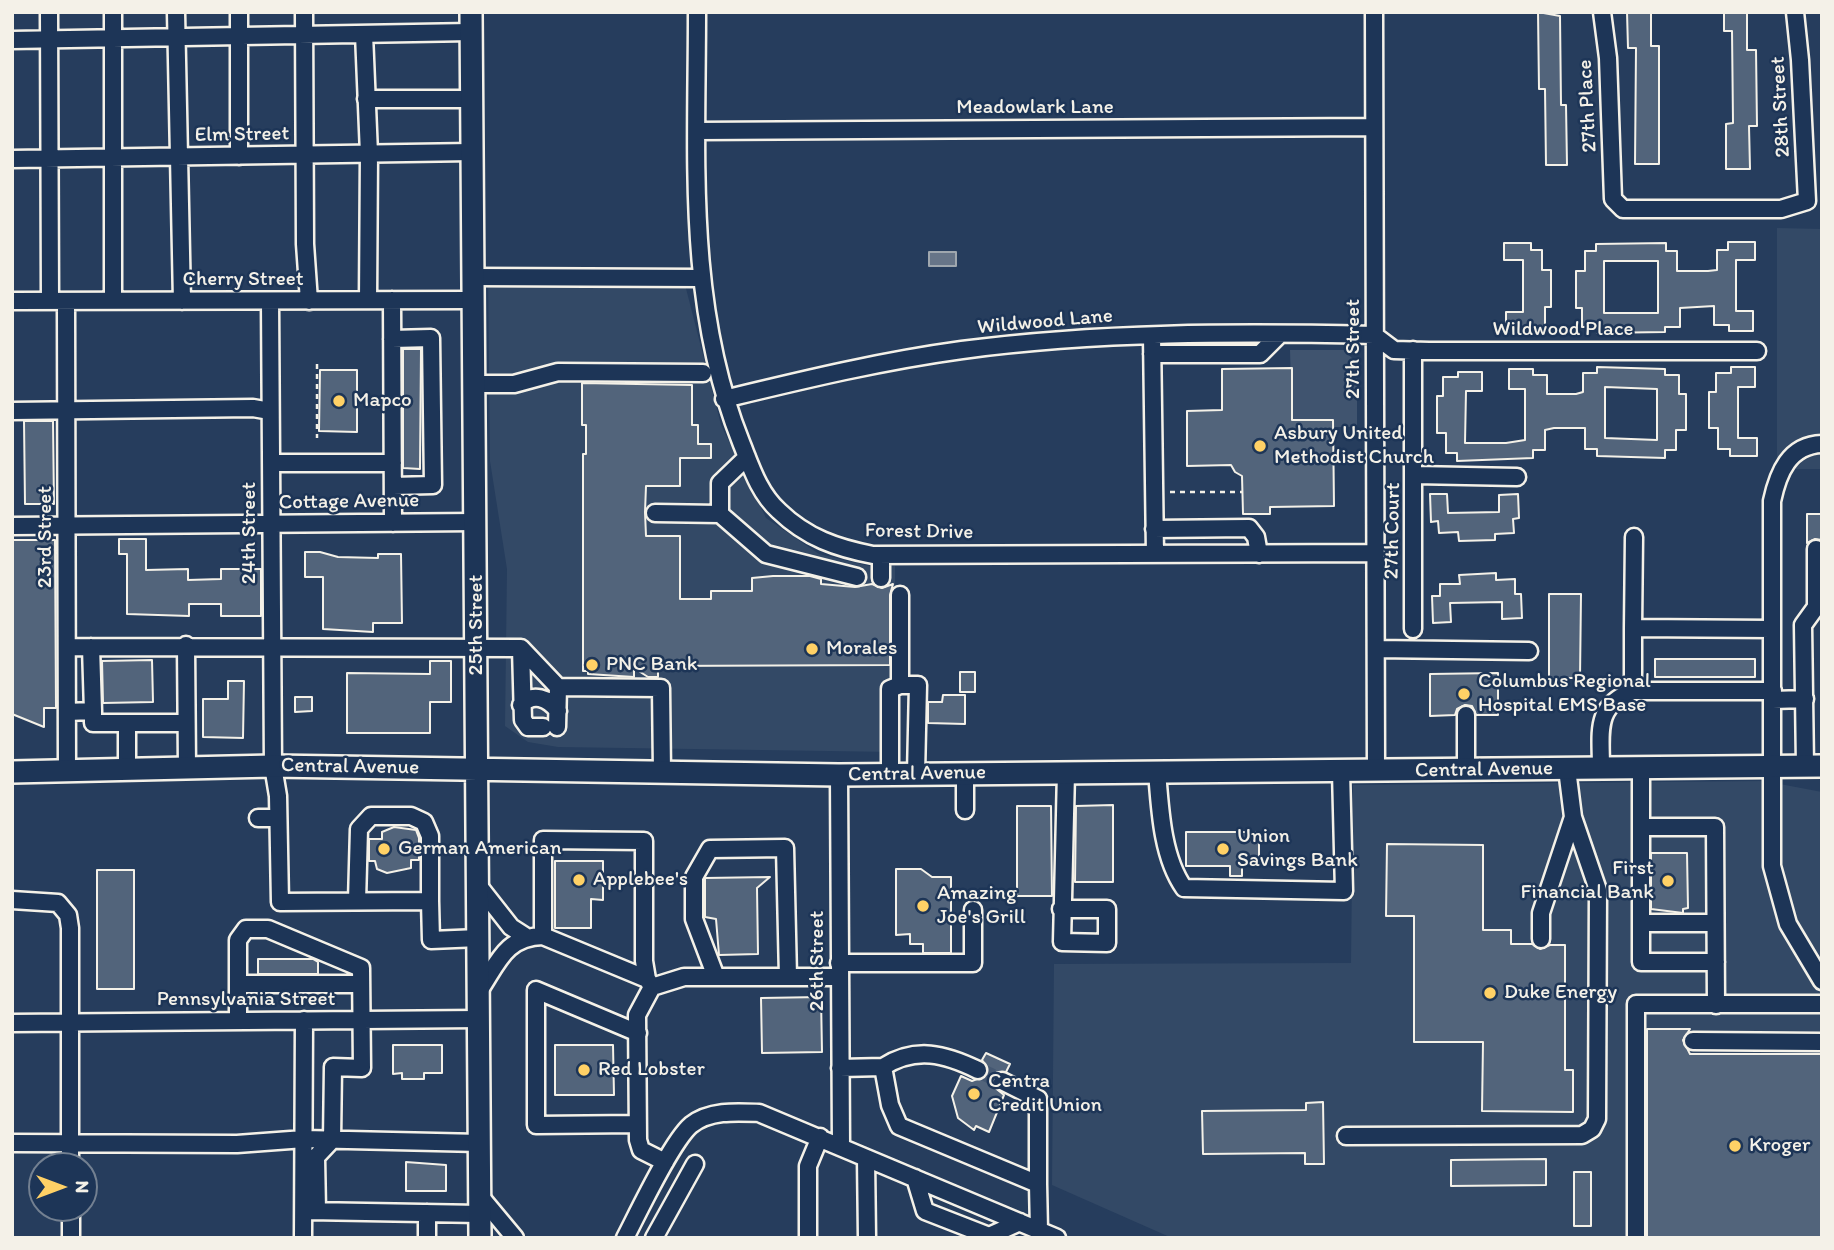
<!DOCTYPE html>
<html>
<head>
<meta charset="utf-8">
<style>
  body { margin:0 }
  #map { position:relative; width:1834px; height:1250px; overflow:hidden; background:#263d5d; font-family:Itim,sans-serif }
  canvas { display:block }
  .frame { position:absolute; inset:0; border:14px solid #f4f1e8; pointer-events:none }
  .north { position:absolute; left:28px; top:1152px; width:70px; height:70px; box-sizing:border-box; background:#1d3557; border:2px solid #738091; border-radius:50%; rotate:90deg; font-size:19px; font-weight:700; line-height:28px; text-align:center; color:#f4f1e8 }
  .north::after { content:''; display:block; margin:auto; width:24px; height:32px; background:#ffd166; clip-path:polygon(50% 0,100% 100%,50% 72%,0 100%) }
</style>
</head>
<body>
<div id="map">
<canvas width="1834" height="1250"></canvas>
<div class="frame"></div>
<div class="north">N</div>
</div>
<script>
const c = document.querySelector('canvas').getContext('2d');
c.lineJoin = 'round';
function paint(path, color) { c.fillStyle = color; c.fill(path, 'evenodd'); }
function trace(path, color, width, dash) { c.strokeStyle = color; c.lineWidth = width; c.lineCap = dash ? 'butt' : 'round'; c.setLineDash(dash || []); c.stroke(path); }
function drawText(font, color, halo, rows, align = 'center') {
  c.font = font + ' Itim,sans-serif'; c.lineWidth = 5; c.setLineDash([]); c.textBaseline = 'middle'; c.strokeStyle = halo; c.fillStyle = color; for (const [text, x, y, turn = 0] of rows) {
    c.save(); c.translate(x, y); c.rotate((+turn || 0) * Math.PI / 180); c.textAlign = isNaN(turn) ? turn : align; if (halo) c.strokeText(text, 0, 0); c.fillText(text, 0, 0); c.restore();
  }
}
paint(new Path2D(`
  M1777,228L1822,229V469H1777Z
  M488,268L681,269L721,425L766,518L819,554L873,567L895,566V752L558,747L528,742L505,726L507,569L490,461Z
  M1764,781L1822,792V1238H1172L1052,1185L1054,964L1351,963L1353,785Z`), '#334966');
paint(new Path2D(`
  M1290,350H1344L1357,363V427H1333L1332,420H1292Z`), '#40546f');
const water = new Path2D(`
  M929,252H956V266H929Z`);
paint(water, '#677588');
trace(water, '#9fa7ae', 2);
const building = new Path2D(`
  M1538,12L1560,16L1561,105H1566L1567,165H1546L1545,89H1539Z
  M1627,12H1651V46H1659V164H1635L1636,48H1628Z
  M1724,12H1747V50H1756L1757,126H1749L1750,169H1726V124L1733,123L1732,31H1724Z
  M1728,242H1755V260H1736V311H1753V331H1729V325H1714V306L1680,308V327H1665V332L1597,333V327H1582V308H1576V271H1585V251H1596V244L1666,243V251H1677V271H1708L1717,270V250H1728ZM1604,261H1658V313H1604Z
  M1504,243H1531V250H1542V270H1551V307H1545V326H1531L1530,332H1506V312H1523V260H1504Z
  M403,349H421L420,469L403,468Z
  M1597,367L1665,369V375H1679V394H1686V430H1676V450H1665V458L1597,456V449H1585V428H1554L1545,430V450H1533V458L1457,461V453H1446V433H1437V396H1443V377H1458V372H1482V391H1466L1465,443H1506L1525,440V389H1509V369H1533V375H1547V394H1576L1583,392V373H1597ZM1605,387L1657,389V440L1605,438Z
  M1731,367H1755V387H1738V438H1757V456H1730V449H1718V428H1709V392H1716V373H1731Z
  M1292,368V420H1333L1334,506L1270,507V514H1243L1242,476L1235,472L1231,465L1187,466V411L1222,410V369Z
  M320,370H357V432L319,431Z
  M582,383L692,385V425H698V444H711V458H680V486H646L645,512L646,536H680V599H711V591H752V578L773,576H810L821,579V584L855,587L872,584L882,588L893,584L890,595V665L658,666V677H648L634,668V677L588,674V671H583V454H586V425H582Z
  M24,421H53L54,504H25Z
  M1430,494H1447L1448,513L1499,512V495L1518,494L1519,518L1513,519L1514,533L1495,534V540L1459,541L1458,532L1439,533L1438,521L1431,522Z
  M1807,514H1822V540L1815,539L1807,543Z
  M119,539H146V570L188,569V580L221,579V569H261V616H221V604H189V616L127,614V554H119Z
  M12,540H55L56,708H44V727L12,714Z
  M305,552H320L338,557L378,558V554H401L402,623H373V632L323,629V577H305Z
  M1496,573V580L1515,579V594H1521L1522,618L1502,619V602L1450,603L1451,622L1433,623L1432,596H1440V584H1460L1459,575Z
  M1549,594H1581L1580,678H1549Z
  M1655,659H1755V677H1655Z
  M152,660L153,702L103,703L102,661Z
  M430,661H451V702H430V733H347V673L430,674Z
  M960,672H975V692H960Z
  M1498,673V715H1476L1472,706L1465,705L1457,709L1455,715L1430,716V674Z
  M228,681H244L243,738L203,737V699H228Z
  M943,695H965V724L928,723V702H942Z
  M295,697H312V711L295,712Z
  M1113,805V882H1075L1076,806Z
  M1017,806H1051L1052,896H1017Z
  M394,827L416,830L419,838V860H411V868L387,873L377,869L375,861H369V839H382V832Z
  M1186,832H1259V865H1242V876H1230V866H1186Z
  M1387,844L1483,845V930H1511V944H1532L1540,949L1550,945H1565V1070H1573V1112L1482,1111L1483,1042H1414V916H1386Z
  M1651,853H1687L1688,908L1683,909V913L1651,909Z
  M555,861H603V900L591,899V928H555Z
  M896,869H921L932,877H951V953H923V944H910V934L896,935Z
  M97,870H134V989H97Z
  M770,877L757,888L758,954L719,955L716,919L705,917V878Z
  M258,959H313L318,962V974H258Z
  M821,997L822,1052L762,1053L761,998Z
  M1647,1029H1690L1683,1040L1690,1054H1822V1238H1647Z
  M393,1045H442V1073H424V1079H402V1073L393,1074Z
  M555,1045H613L614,1095H555Z
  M986,1053L1010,1064L1006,1072H997L992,1077L993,1086L1004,1095L989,1132L976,1126L974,1130L958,1118L952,1096L961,1076L972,1081L987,1075L988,1068L982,1060Z
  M1323,1102L1324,1164H1305V1153L1203,1154L1202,1111L1306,1110V1103Z
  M1546,1159V1185L1451,1186V1160Z
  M406,1162L446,1165V1191H406Z
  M1574,1172H1591V1226H1574Z`);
paint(building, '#52647b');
trace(building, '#f4f1e8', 2);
trace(new Path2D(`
  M978,1070L1002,1081`), '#455872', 16, [16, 8]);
const minor = new Path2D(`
  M49,12L50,301
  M113,12V301
  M176,12L182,301
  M239,12V156
  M304,12L305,244L309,301
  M697,12C697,158 686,304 741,442C751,467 759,493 779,511C807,538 837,548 873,555L1376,553
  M1374,12L1376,771
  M1602,12L1608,58L1613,199L1623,209H1781L1807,201L1800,60L1795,12
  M364,34L369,154L368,300
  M12,40L471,32
  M366,99H472
  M697,131L1373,127
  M12,159L472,152
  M473,277L701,278
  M392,300L393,523
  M12,301L473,300
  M66,301L67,772
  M270,301L273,766L278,796L280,902L430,901L431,940L479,938
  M1152,336L1155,554
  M392,339L431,338L433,485L393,486
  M1413,350V629
  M1152,354H1260L1278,336
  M474,384H514L558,372L703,373
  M724,399C803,380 881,361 962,350C1098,332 1238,332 1374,335L1394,350L1429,351H1757
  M12,411L253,408L270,411
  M1822,444C1789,445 1778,473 1772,501V866L1788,924L1822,981
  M747,457L720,483V514L766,554L857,577
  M271,463H393
  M1415,475L1517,477
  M655,513L720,514
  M12,526L476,522
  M1154,529L1249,528L1256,537L1259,554
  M881,555V578
  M1633,628L1634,537
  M186,645L187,768
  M67,647L521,648L523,720L528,727H543
  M521,648L558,687L557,727
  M1376,649L1529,651
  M900,685H918L916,774
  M558,687L661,688L662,772
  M1633,691H1773
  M1773,700L1805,699
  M521,705C533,692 548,698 558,711
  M93,711V723H127V770
  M67,712L93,711L91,647
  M1466,715V770
  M127,723H186
  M1805,766L1803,625L1816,607V549
  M1641,767V827H1715L1716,1005
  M1601,768C1601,732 1594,706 1633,691V628L1772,629
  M1157,771C1160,809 1162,857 1184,888L1344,891L1341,771
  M965,773V810
  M839,775L841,1147
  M890,775V689L900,685V595
  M258,818H278
  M1641,827V923H1715
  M478,885L511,927L525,936
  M12,900L58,903L68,915L70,928V1166
  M357,901L359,829L371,816H411L424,822L430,836V901
  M1061,909H1107V943L1062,942L1066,772
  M1641,923V962H1716
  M543,936V840L644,841V961L647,979
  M1541,939V913L1573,817
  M839,963H973V910
  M716,977L694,919V877L710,849L785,848L788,977
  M238,984H361
  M479,991C498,963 505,937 543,936L647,979L651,985
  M238,1021V940L246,929H268L361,968L362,1068L333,1067L332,1140L316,1157L317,1211
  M12,1023L479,1019
  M1693,1041L1822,1042
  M883,1067C916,1046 945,1054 978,1070
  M840,1068L883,1067L890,1105L899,1126L1038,1184L1039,1230
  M1002,1081L1038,1099V1184
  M637,1124L536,1125V990L638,1033
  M1346,1136L1582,1135L1592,1129L1597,1119L1598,890L1573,817L1567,769
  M12,1143L237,1144L304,1139L480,1143
  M866,1158L867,1238
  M665,1162L641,1150L638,1140L637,1015L652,987L684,977H839
  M915,1178L925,1211L989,1236L1020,1222
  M480,1196L515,1238
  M71,1208V1238
  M309,1211L480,1214
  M303,1238L304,1020
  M427,1238V1213
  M625,1238C638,1213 672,1141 691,1125C710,1110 737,1112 759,1113L1057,1238
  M654,1238L695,1164
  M808,1238V1166L820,1137
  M1636,1238V1004H1822`);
const major = new Path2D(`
  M471,12L480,1238
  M12,772L273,766L839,775L1822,766`);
trace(minor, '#f4f1e8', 21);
trace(major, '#f4f1e8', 26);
trace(new Path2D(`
  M317,364V438
  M1170,492H1242`), '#f4f1e8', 2.5, [5, 5]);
trace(minor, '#1d3557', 16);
trace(major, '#1d3557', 21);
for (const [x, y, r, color] of [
  [339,401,7,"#ffd166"],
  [1260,446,7,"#ffd166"],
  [812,649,7,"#ffd166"],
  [592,665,7,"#ffd166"],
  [1464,694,7,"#ffd166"],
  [384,849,7,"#ffd166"],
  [1223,849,7,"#ffd166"],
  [579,880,7,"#ffd166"],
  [1668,881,7,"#ffd166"],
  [923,906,7,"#ffd166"],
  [1490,993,7,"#ffd166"],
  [584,1070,7,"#ffd166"],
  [974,1094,7,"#ffd166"],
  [1735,1146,7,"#ffd166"]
]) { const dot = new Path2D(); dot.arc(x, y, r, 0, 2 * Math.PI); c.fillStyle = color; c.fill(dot); trace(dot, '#1d3557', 2.5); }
drawText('21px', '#f4f1e8', '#1d3557', [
  ["27th Place",1588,106,-93],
  ["28th Street",1781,107,-93],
  ["Meadowlark Lane",1035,108],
  ["Elm Street",242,135,-1],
  ["Cherry Street",243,280],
  ["Wildwood Lane",1045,322,-5],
  ["Wildwood Place",1563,330],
  ["27th Street",1354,349,-90],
  ["Cottage Avenue",349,502,-1],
  ["27th Court",1393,531,-89],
  ["Forest Drive",919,532,1],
  ["24th Street",250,533,-90],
  ["23rd Street",46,537,-90],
  ["25th Street",477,625,-90],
  ["Central Avenue",350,767,1],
  ["Central Avenue",1484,770,-1],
  ["Central Avenue",917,774,-1],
  ["26th Street",818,961,-90],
  ["Pennsylvania Street",246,1000]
]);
drawText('21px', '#f4f1e8', '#1d3557', [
  ["Mapco",353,401],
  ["Asbury United",1274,434],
  ["Methodist Church",1274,458],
  ["Morales",826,649],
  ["PNC Bank",606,665],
  ["Columbus Regional",1478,682],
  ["Hospital EMS Base",1478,706],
  ["Union",1237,837],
  ["Savings Bank",1237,861],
  ["German American",398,849],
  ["First",1654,869,"right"],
  ["Financial Bank",1654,893,"right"],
  ["Applebee's",593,880],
  ["Amazing",937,894],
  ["Joe's Grill",937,918],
  ["Duke Energy",1504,993],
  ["Red Lobster",598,1070],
  ["Centra",988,1082],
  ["Credit Union",988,1106],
  ["Kroger",1749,1146]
], 'left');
</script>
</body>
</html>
